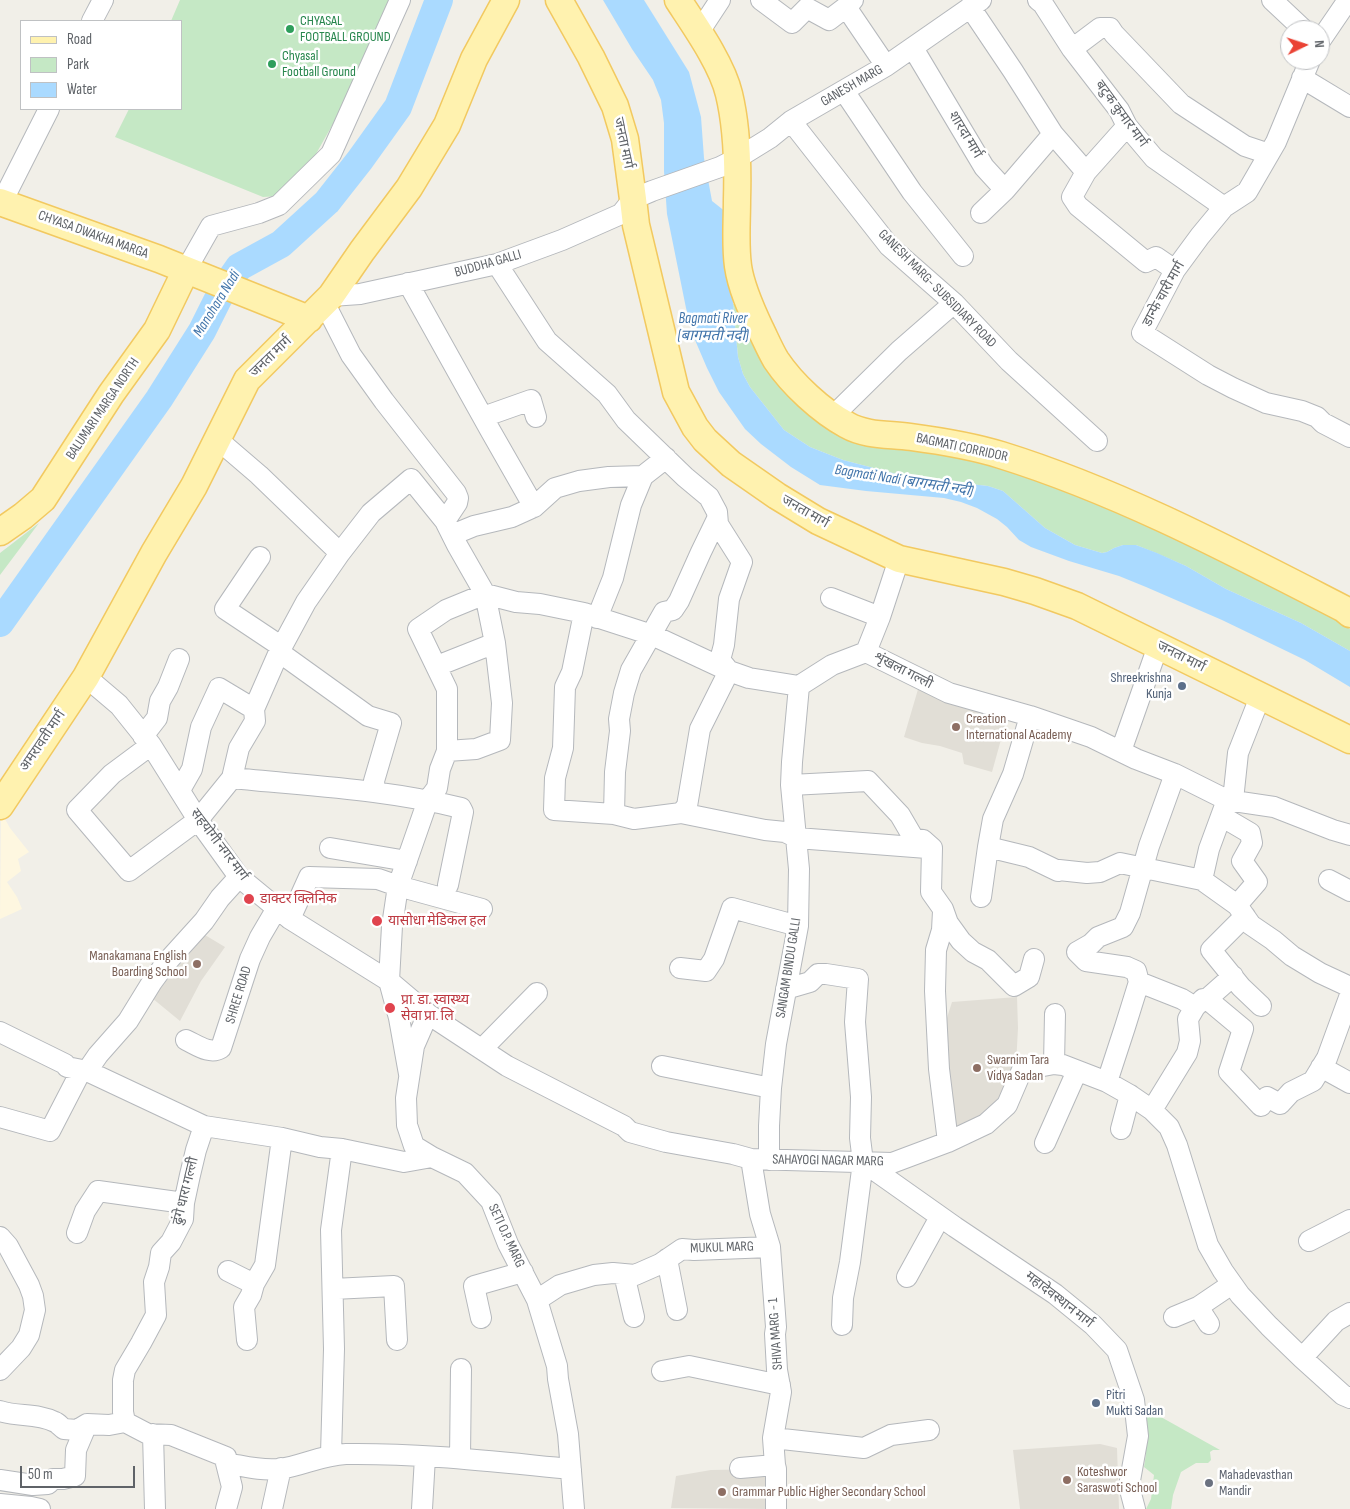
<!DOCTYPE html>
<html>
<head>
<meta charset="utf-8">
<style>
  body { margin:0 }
  #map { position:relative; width:1350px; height:1509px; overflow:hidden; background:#f1efe8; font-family:"Sofia Sans Condensed",sans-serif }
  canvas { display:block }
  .legend { position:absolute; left:20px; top:20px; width:162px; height:90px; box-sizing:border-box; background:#fff; border:1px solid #bfc1c3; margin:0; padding:6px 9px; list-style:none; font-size:15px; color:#5f6368 }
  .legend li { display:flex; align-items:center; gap:10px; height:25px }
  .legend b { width:25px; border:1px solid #bfc1c3 }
  .north { position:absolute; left:1280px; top:20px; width:50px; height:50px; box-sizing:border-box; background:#fff; border:1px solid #bfc1c3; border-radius:50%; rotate:86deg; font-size:14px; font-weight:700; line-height:20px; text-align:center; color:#5f6368 }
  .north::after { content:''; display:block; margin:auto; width:18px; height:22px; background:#ea4335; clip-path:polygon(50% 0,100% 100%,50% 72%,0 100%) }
  .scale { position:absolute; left:20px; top:1466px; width:115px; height:22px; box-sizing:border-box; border:2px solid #5f6368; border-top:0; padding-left:6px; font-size:15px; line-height:18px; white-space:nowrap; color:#5f6368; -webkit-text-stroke:4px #fff; paint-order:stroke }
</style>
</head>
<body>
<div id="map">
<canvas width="1350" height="1509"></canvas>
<ul class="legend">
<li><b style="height:6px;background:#fff2af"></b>Road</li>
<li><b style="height:14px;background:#c5e8c5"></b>Park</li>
<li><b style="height:14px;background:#aadaff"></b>Water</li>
</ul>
<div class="north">N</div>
<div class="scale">50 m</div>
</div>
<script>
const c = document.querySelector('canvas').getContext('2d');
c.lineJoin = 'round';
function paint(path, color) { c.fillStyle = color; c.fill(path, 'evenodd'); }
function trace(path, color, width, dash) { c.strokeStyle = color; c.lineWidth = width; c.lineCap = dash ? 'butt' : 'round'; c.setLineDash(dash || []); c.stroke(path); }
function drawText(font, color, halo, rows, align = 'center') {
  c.font = font + ' "Sofia Sans Condensed","Noto Sans Devanagari",sans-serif'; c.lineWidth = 5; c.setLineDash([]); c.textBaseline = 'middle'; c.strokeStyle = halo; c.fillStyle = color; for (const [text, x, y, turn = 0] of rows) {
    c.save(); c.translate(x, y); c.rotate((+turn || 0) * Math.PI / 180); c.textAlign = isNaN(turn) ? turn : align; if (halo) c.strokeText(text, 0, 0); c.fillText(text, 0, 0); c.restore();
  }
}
paint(new Path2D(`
  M1,812L10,828L29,852L18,859L21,871L7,882L17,897L22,909L0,919Z`), '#fef7e0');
paint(new Path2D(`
  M921,679L1007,718L992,772L964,764L962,753L940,746L922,743L904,737Z
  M205,935L225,947L201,981L180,1021L152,998Z
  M1017,997L1018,1028L1016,1065L1021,1083L991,1109L950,1138L938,1046L952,1002Z
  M1100,1444L1117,1448L1119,1509H1020L1013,1450Z
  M767,1469L771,1509L671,1508L676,1476L711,1470Z`), '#e1ded6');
paint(new Path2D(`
  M180,0H391L343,106L312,161L280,196L263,197L115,137L129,109H181V21H171Z
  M733,304H737L783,387L938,452L984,462L1121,509L1331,616L1350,629V651L1301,623L1226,589L1186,566L1156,553L1136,545H1123L1114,548L1107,552L1102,553L1075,545L1045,528L1003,491L988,486L908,477L843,460L810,447L784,430L750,387L743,374L738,357Z
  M39,523L0,575V553Z
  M1143,1407L1220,1450H1213L1210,1452L1211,1460L1208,1463H1196L1181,1472L1173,1495L1171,1509H1146L1151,1499L1154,1475L1144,1467L1146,1454Z`), '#c5e8c5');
paint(new Path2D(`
  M603,0H644L689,72L701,117L704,158L712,201L731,216L733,304L738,357L743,374L750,387L784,430L810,447L843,460L908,477L988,486L1003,491L1045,528L1075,545L1102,553L1107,552L1114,548L1123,545H1136L1157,553L1186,566L1226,589L1301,623L1350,651V687L1305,660L1222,620L1146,587L1119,576L1069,561L1031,547L1019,540L1007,527L997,519L977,508L961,502L944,498L866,491L820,485L791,467L761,444L745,429L719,392L707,368L695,340L686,308L667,214L664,171V123L661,100L653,80L632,49Z`), '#aadaff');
trace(new Path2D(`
  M0,623L159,399L202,331L221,293L239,267L281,244L327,202L360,160L398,107L439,0`), '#aadaff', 28);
const minor = new Path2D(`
  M761,0L792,23L807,8L829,20L846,7L853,0
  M1038,0L1043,4L1072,49L1119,110L1127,126L1154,158L1224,207
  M1272,0L1304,30
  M846,7L886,66
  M970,7L1013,71L1053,134L1086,172
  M92,21L103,0
  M699,32L720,0
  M1320,41L1348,0
  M913,48L984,167L1005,190L981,213
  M1072,49L1100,28H1110L1114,34L1181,104L1245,146L1269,154
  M1310,60L1276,142L1247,192L1224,207L1200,236L1175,270L1142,333L1208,375L1233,388L1266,403L1302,411L1317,417L1323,423L1350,437
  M1302,78L1350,107
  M844,91L912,192L963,256
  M791,121L889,246L954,303L1009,361L1097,441
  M1127,126L1086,172L1072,197L1078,206L1146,262L1156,257L1175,270
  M1005,190L1053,134
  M2,202L49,109
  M497,264L547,341L607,394L626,420L685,477L709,497L717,512L718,524L742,562L729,599L724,645L720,660L729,671L700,729L687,806L681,813L634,819L614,814L554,810L555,778L563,748L565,687L572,672L584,613
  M186,270L211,226L259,213L279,205L331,154L400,0
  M408,283L490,430L534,507L555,488L579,481L609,477L643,476L666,458
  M331,296L360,294L497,264L562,240L621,214L633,199L652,191L720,167L736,159L770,138L791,121L886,66L981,0
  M324,302L351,355L384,401L456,493L458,498L457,503L445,521L457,545L485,594L446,610L418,629L447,689V751L440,769L437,788L428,800L398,886L392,926L389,981L399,1018L409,1074
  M833,416L899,351L954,303
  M483,417L531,400L536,417
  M217,439L259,475L340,553
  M452,535L474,526L512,517L534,507
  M260,557L225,609L282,647
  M831,598L880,617
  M597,618L613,578L631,505L643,476
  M279,652L368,716L391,723L374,781L375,791
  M866,652L880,617L899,559
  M437,666L495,643
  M86,677L119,705L151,745L198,820L239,877L290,919L389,981L428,1014L507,1066L624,1126L630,1132L666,1142L733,1154L751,1159L892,1163L948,1142L986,1124L1007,1105L1022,1070L1054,1064L1063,1065L1107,1082L1130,1095L1152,1110L1169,1127L1177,1145L1208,1245L1223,1271L1240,1295L1269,1326L1302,1358L1343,1395L1350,1398
  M1030,716L1013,774L993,819L988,847L1029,857L1058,871
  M143,736L157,718L160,701L168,687L179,659
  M151,745L112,774L77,810L129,871L198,820L232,778L239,748L255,721L254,709L279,652L306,602L340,553L371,513L411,479L445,521
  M447,751L476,749L500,740L502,703L495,643L485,594L516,602L540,604L584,613L652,635L729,671L749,678L799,686L832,665L866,652L949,693L1030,716L1091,737L1136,759L1175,774L1227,800L1274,807L1333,830L1350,835
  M1121,751L1158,646
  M232,778C309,786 386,789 461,808L463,812L448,885
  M791,785L868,781L900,815L914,839L923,840L932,848L931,892L943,909L948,923L961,941L973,952L988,960L1014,986L1029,977L1034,959
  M180,790L192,769L201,727L219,688L254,709
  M1233,800L1238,753L1260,697
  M681,813L765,830L785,832L797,838L927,848
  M614,814L615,772L620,731L619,719L624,693L631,670L664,612L673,610L679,601L701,552L717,519
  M330,848L407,861
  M1059,870L1087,873L1100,872L1120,863L1202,880L1209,849L1227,800
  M1202,880L1237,905L1257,882L1242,861L1252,843L1250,833L1221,816
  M1329,880L1350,891
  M981,897L988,847
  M1237,905L1251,925L1273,940L1292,956L1320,973L1350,987
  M943,911L942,930L936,950L935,991L939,1069L948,1142
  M1245,916L1211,950L1241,987L1261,1006
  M290,919L309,877L378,879L398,886L482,909
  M680,968L706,971L714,959L732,908L798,926
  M1139,982L1182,999L1195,1007
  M786,989L810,982L818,974H826L858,979L855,1022L861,1097L860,1138L863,1162L850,1262L843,1298L842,1325
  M1207,999L1233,976
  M428,1014L414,1046L406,1098L407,1125L414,1146L432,1157
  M0,1032L65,1064L67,1067L87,1071L204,1126L282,1138L320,1147L342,1149L404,1162L432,1157L465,1173L491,1201L508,1244L537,1300L557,1366L558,1379L568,1434L574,1509
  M186,1040C197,1045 210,1055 221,1048L250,959L260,937L277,908
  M482,1049L537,993
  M1054,1064L1055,1014
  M662,1066L771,1088
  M1321,1067L1350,1083
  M87,1071L98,1055L128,1021L152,982L166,963L204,921L220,898L239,877
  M1107,1082L1125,1027L1139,982L1136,971L1127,967L1086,961L1077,952L1091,944L1098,937L1123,927L1130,913L1149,846L1175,774
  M1152,1110L1187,1053L1190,1041L1188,1019L1195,1007L1203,999H1207L1243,1029L1229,1072L1261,1106L1267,1097L1280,1104L1291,1092L1313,1081L1327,1058L1350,995
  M0,1117L50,1131L81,1071
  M1121,1129L1130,1095
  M1045,1143L1077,1071
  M751,1159L760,1214L770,1247L776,1327L775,1334L777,1370L781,1392L773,1438L775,1465L776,1469V1509
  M769,1160V1126L771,1088L776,1044L798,926L799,869L791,785L792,762L799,686
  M863,1162L955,1227L1055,1294L1093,1325L1117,1350L1134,1400L1138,1436L1129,1486L1135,1509
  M77,1233L85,1211L98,1191L184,1203
  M0,1237L8,1246L29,1285L33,1296L35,1310L29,1335L21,1348L0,1370
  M1309,1241L1350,1220
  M667,1259L677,1310
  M228,1271L254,1284
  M624,1274L634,1317
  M907,1277L940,1217
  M333,1289L394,1286L397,1340
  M537,1300L560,1285L594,1275L613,1273L635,1275L660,1264L682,1249L694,1250L770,1247
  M1174,1317L1198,1307
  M481,1318L474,1286L523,1272
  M1209,1324L1198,1307L1232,1284
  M247,1340L244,1307L251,1295L254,1284L265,1265L282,1138
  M1302,1358L1336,1321L1350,1313
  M662,1371L689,1366L780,1385
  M0,1411C17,1417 38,1413 55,1422C58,1423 61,1427 64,1429L77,1430L87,1424L109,1425L125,1422L148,1434L171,1435L226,1457V1463C244,1466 260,1471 279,1469C302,1466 321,1455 346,1454C421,1453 496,1462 571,1469
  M125,1422L123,1412V1380L125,1370L141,1343L156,1315L154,1282L159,1267L161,1253L171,1242L183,1219L184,1203L190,1175L196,1150L204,1126
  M153,1434L155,1509
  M773,1438L864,1448L891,1435L929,1430
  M331,1454L334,1349L331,1230L342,1149
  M460,1458L461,1369
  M226,1463L232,1487L226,1509
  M740,1468L775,1465
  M0,1480L33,1485L48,1484L53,1479H63L75,1476L76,1450L87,1424
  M0,1504L31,1507L40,1509
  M272,1509L281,1468
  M422,1509L425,1457`);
const major = new Path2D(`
  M559,0L591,57L615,106L625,139L633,199L636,225L676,392L695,427L705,440L731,464L777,496L818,521L899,559L1004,582L1035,591L1077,606L1350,740
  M678,0C695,26 722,64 729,94C737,127 738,166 737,200C737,222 735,244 738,266C741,287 751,309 760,328C765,338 770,350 776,360C792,384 821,411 847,425C866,436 890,434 911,437C941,441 972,446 1001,455C1120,492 1233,552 1344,609L1350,614
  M0,202L159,259L309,319
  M0,532L23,516L43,499L111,394L157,330L186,270
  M0,806L86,677L154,553L194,486L247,380L331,296L362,251L409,188L447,125L474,59L506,0`);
trace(minor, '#b5b8bc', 22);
trace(major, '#f2c960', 29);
trace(minor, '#fff', 20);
trace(major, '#fff2af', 26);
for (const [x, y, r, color] of [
  [290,29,5,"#2e9e5b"],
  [272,64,5,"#2e9e5b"],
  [1182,686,5,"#5c6f8a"],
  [956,727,5,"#8d6e63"],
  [249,899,6,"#e0444e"],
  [377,921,6,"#e0444e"],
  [197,964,5,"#8d6e63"],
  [390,1008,6,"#e0444e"],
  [977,1068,5,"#8d6e63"],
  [1096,1403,5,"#5c6f8a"],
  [1067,1480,5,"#8d6e63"],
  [1209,1483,5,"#6b7280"],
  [722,1492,5,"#8d6e63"]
]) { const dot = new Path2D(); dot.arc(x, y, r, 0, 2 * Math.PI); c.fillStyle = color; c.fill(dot); trace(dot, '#fff', 2); }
drawText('14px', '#27864d', '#fff', [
  ["CHYASAL",300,21],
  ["FOOTBALL GROUND",300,37],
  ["Chyasal",282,56],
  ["Football Ground",282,72]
], 'left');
drawText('14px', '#5f6368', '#fff', [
  ["GANESH MARG",852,86,-30],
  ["बटुक कुमार मार्ग",1121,114,54],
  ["शारदा मार्ग",965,135,59],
  ["जनता मार्ग",623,143,78],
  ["CHYASA DWAKHA MARGA",93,235,20],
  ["BUDDHA GALLI",488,264,-16],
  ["GANESH MARG- SUBSIDIARY ROAD",937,289,45],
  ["डान्फे चारी मार्ग",1164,294,-61],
  ["जनता मार्ग",271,357,-44],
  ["BALUMARI MARGA NORTH",103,409,-56],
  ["BAGMATI CORRIDOR",962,448,12],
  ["जनता मार्ग",805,512,30],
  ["जनता मार्ग",1181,657,27],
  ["शृंखला गल्ली",903,671,27],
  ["अमरावती मार्ग",43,741,-56],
  ["सहयोगी नगर मार्ग",219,845,53],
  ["SANGAM BINDU GALLI",789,968,-81],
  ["SHREE ROAD",239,995,-73],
  ["SAHAYOGI NAGAR MARG",828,1161,1],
  ["ढुंगे धारा गल्ली",186,1191,-76],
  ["SETI O.P. MARG",506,1236,65],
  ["MUKUL MARG",722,1248,-2],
  ["महादेवस्थान मार्ग",1059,1300,38],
  ["SHIVA MARG - 1",776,1334,-94]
]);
drawText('14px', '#4e5e75', '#fff', [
  ["Shreekrishna",1172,678],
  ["Kunja",1172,694],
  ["Pitri",1106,1395,"left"],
  ["Mukti Sadan",1106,1411,"left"]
], 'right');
drawText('14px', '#785e54', '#fff', [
  ["Creation",966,719],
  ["International Academy",966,735],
  ["Manakamana English",187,956,"right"],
  ["Boarding School",187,972,"right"],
  ["Swarnim Tara",987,1060],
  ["Vidya Sadan",987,1076],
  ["Koteshwor",1077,1472],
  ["Saraswoti School",1077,1488],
  ["Grammar Public Higher Secondary School",732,1492]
], 'left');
drawText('14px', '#be3a42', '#fff', [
  ["डाक्टर क्लिनिक",260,899],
  ["यासोधा मेडिकल हल",388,921],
  ["प्रा. डा. स्वास्थ्य",401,1000],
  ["सेवा प्रा. लि",401,1016]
], 'left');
drawText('14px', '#5b616d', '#fff', [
  ["Mahadevasthan",1219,1475],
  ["Mandir",1219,1491]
], 'left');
drawText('italic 15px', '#4174aa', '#fff', [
  ["Manohara Nadi",217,304,-58],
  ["Bagmati River",713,319],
  ["(बागमती नदी)",713,336],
  ["Bagmati Nadi (बागमती नदी)",904,481,9]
]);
</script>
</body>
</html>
